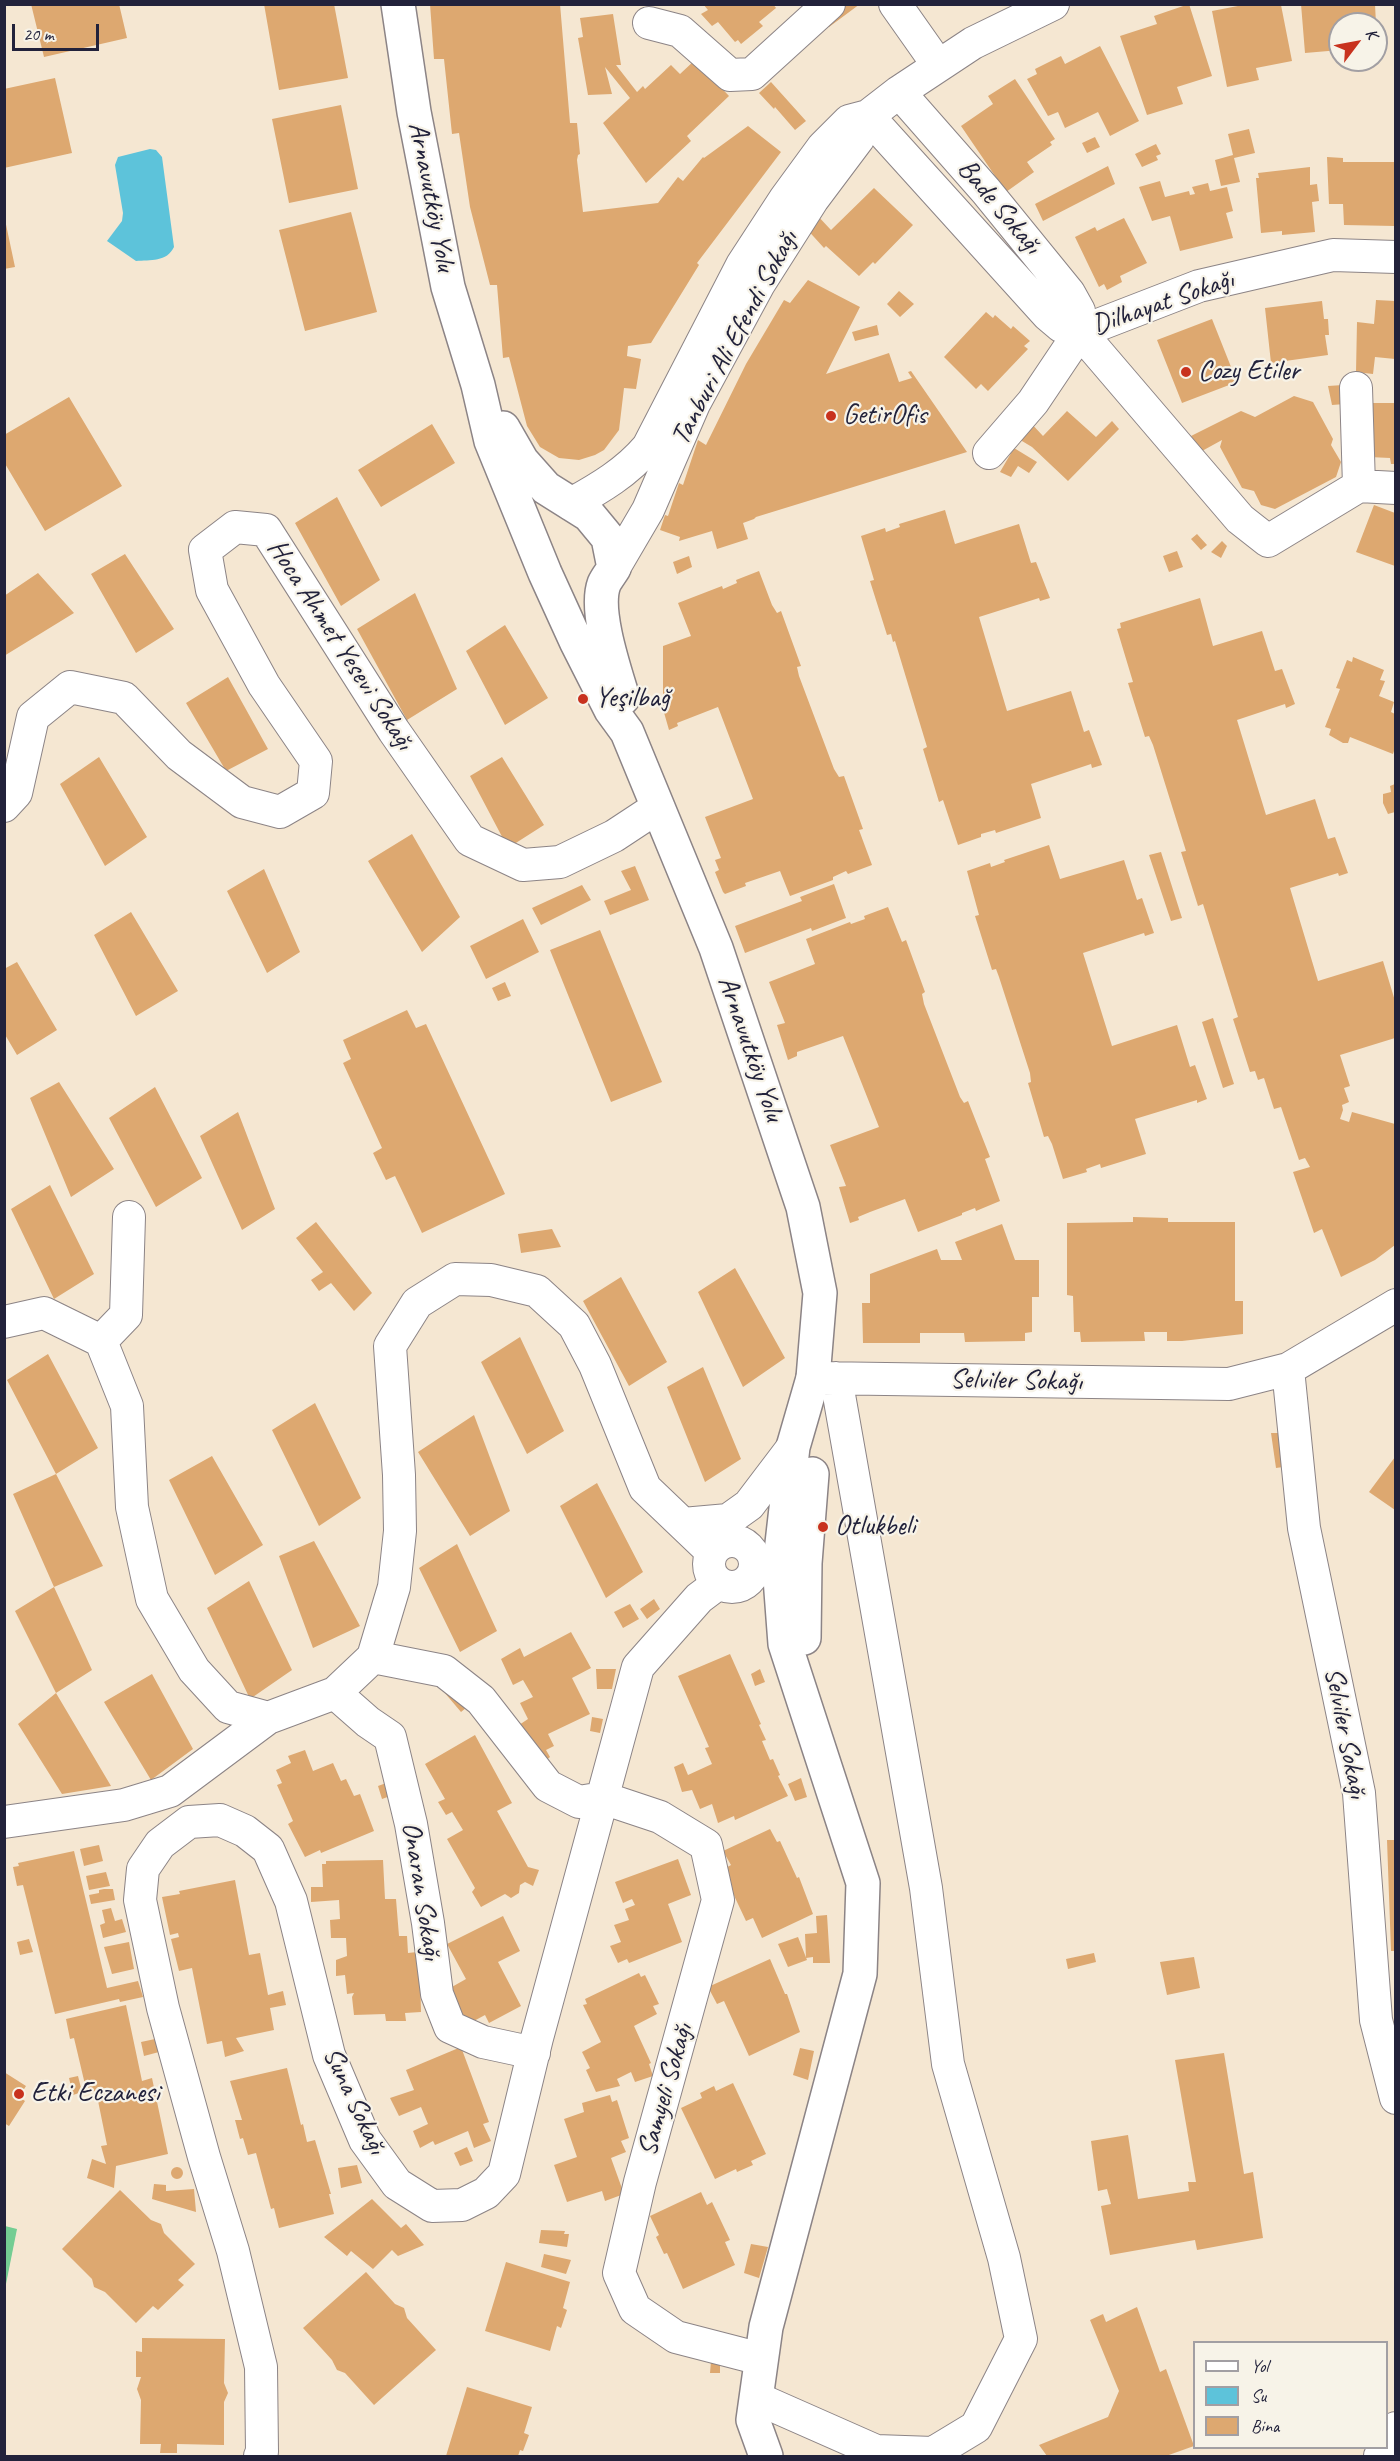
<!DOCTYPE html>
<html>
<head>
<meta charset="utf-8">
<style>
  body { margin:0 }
  #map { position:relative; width:1400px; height:2461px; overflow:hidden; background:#f5e7d2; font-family:Caveat,sans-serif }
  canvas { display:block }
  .frame { position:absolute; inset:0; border:6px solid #22223b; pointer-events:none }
  .legend { position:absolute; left:1193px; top:2341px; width:195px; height:108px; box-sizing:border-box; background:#f7f3e8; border:2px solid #a29fa3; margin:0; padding:8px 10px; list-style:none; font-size:18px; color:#22223b }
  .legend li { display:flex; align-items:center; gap:12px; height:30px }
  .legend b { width:30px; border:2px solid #a29fa3 }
  .north { position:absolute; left:1328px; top:12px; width:60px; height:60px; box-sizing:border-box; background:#f7f3e8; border:2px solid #a29fa3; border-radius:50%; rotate:58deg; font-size:16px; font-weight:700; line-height:24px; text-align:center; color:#22223b }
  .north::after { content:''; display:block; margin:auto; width:21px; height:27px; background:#c8321e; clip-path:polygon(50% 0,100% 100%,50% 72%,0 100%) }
  .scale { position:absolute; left:12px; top:24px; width:87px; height:27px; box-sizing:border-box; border:3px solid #22223b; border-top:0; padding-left:8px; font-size:18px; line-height:21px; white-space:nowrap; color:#22223b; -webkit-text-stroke:4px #f7f3e8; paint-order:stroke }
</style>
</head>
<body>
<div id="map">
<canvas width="1400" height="2461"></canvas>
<div class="frame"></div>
<ul class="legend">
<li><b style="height:8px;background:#fff"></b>Yol</li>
<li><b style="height:16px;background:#5dc3da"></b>Su</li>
<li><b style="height:16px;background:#dda870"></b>Bina</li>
</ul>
<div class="north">K</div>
<div class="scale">20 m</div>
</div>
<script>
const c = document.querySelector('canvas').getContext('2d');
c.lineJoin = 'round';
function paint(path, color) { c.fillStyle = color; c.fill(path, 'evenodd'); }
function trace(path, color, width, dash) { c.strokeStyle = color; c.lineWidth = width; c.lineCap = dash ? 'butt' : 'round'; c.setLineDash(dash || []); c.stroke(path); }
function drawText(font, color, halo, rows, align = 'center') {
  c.font = font + ' Caveat,sans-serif'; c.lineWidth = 4.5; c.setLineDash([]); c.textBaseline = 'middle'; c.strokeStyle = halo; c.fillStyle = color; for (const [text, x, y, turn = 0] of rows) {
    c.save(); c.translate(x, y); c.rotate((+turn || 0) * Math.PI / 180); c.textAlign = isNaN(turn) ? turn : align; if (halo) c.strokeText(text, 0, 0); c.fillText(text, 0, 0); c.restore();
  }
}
paint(new Path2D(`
  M5,2226L17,2229L5,2289L4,2227Z`), '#74cd93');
paint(new Path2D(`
  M150,149L156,150L162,157L174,247C167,262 150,260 136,261L107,241L122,221L123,213L115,165L118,157Z`), '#5dc3da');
paint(new Path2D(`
  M31,4H119L127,38L44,57Z
  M264,4H334L348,78L279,90Z
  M430,4H560L570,123H577L580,154L578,155L577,160L583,212L658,203L678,177L683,181L703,157L704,158L748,126L781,152L697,263L699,265L651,343L628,346L627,356L641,359L636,389L624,388L619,430L604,450L595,455L579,460L559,458L540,447L527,426L509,357L503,358L497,285H490L470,207L459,133L452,134L444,59H434Z
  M703,4H773L776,8L759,22L763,26L741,44L738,40L735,42L718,22L712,26L701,14L708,10Z
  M834,4H860L829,27L819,15Z
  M1189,4L1212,76L1177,87L1183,104L1147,115L1120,36L1157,24L1154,16Z
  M1301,4H1375L1376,24H1340V50L1305,53Z
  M1243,5H1281L1292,61L1256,68L1259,80L1227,87L1212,11Z
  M613,14L621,65H616L637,92L643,86L645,89L671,65L680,74L695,60L729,96L687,136L691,141L646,183L603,123L630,98L605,67L612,94L588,95L578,38L583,37L580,18Z
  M1100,46L1139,121L1110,136L1098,112L1065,128L1058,112L1048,116L1027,79L1037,74L1035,69L1061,56L1065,64Z
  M55,78L72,153L4,168V89Z
  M1015,79L1055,139L1050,142L1052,145L1027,162L1034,172L1006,192L961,126L993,104L988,96Z
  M771,82L806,121L795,130L775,107L774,109L759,93Z
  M341,105L358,189L289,203L272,119Z
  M1249,129L1255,153L1234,158L1240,182L1221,186L1215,160L1233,155L1228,134Z
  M1095,137L1100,147L1087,153L1082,143Z
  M1156,144L1161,154L1156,156L1158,160L1142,167L1135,154Z
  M1327,157L1343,158V162H1395V226L1344,225L1343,204H1329Z
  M1108,166L1115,184L1043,221L1035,204Z
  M1310,167V185L1317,184L1319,201L1312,202L1315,232L1282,235V231L1261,233L1256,178H1259L1258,173Z
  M1160,181L1165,197L1189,191L1190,195L1195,194L1192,187L1208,183L1210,191L1227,187L1233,211L1226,213L1233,238L1180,251L1170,216L1152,221L1139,187Z
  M874,188L913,225L875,264L873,262L859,276L826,246L824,248L804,226L816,214L831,230Z
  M351,212L377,312L305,331L279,230Z
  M4,215L15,267L4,269Z
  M1124,218L1147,263L1120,276L1122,282L1107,290L1104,284L1099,287L1075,237L1095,227L1097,231Z
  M808,280L860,307L826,374L889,353L899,382L912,378L908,372L911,371L967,452L756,517L754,519L743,523L748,539L717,549L712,531L679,541L680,537L660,530L665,515L668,516L679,483L683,485L698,440L706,445L746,364L784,300L790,303Z
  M899,291L914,304L900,317L887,304Z
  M1376,300L1395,301V359L1375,357L1373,374L1356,372L1357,322L1374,324Z
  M1322,301L1324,319H1328L1329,335H1325L1328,355L1271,363L1265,308Z
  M986,312L993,318L995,315L1011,329L1013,326L1030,341L1024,346L1028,349L988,391L981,384L976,389L944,357Z
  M1212,319L1237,382L1182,403L1157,340Z
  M877,325L879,335L855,341L852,332Z
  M1343,385L1345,404L1332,405L1328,386Z
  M1294,396L1313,402L1333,439L1331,445L1341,462L1336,477L1275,509L1261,505L1254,491L1242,488L1220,447L1222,440L1202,451L1191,436L1241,411L1255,417Z
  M69,397L122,486L45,531L4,462V435Z
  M1370,403H1395V464H1391L1390,458L1369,457Z
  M1067,411L1096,437L1112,421L1119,429L1068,481L1032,447L1017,438L1029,421L1043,436Z
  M432,424L455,463L381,507L358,470Z
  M1014,448L1037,462L1029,473L1018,466L1011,477L1000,472Z
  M337,497L380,580L341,606L295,523Z
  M1374,505L1395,513V566L1356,552Z
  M945,510L955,544L1019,524L1031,563L1036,562L1050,598L1040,601L1039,598L979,617L1007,711L1071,691L1084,732L1089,730L1102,765L1092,768L1091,764L1031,784L1041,818L996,833L995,830L981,834V837L958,845L943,800L939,802L923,749L927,747L924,737L895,641L893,642L891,634L887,635L870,581L874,580L861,536L885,528L886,532L900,527L899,524Z
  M1197,534L1207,545L1201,550L1191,539Z
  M1222,541L1227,546L1221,558L1211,552Z
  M1177,551L1183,567L1169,572L1163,556Z
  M125,554L174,629L136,653L91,574Z
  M689,556L692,567L677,574L673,562Z
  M759,571L772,605L777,613L781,611L801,666L797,667L799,676L834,769L839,777L844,776L863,829L859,830L872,865L848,874L846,871L833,877V880L790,896L780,871L745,883L746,886L725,894L723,892L715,872L719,870L715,860L721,858L705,817L753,799L718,707L677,723L678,726L669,730L663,709V646L691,636L678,603L722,586L723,589L737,583L736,580Z
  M38,573L74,613L4,656V596Z
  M415,593L457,689L407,720L357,629Z
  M1200,598L1213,646L1262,631L1275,671L1282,669L1295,704L1286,708L1285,704L1237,720L1266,815L1315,799L1328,839L1335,837L1348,873L1339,876L1338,873L1290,888L1318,981L1383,961L1395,1001V1038L1340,1055L1350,1086L1344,1088L1349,1102L1342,1105L1343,1110L1340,1119L1349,1122L1352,1112L1395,1124V1245L1375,1260L1341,1277L1322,1229L1314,1233L1293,1172L1310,1167L1305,1158L1299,1160L1281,1107L1274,1109L1264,1078L1258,1080L1255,1071L1250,1072L1233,1019L1238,1017L1203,904L1198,906L1181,852L1186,851L1153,745L1149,736L1145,737L1128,683L1133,682L1117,629L1121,628L1120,623Z
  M505,625L548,698L505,725L466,651Z
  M1353,657L1384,670L1380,680L1385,681L1379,696L1394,702L1391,712L1395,714V748L1393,754L1350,737L1348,743H1343L1329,735L1331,729L1325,727L1340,689L1336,688L1347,660L1352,662Z
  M228,677L268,749L226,771L186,703Z
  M99,757L147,837L105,866L60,784Z
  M502,757L544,825L508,848L470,776Z
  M1395,784V812L1388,814L1383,803V794L1391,792L1390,786Z
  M412,834L460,917L422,952L368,861Z
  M1049,845L1060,879L1124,860L1137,900L1142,898L1154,933L1145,936L1144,933L1083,953L1112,1046L1177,1025L1190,1067L1195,1065L1207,1099L1197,1103V1100L1135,1119L1146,1154L1101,1168L1100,1164L1086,1169L1087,1172L1063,1179L1052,1144L1048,1136L1044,1137L1028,1083L1031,1082L1030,1073L999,977L996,969L992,970L975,916L979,915L967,871L990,863L991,867L1005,862L1004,860Z
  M1161,852L1182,918L1171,921L1149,855Z
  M635,866L649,900L610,915L604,901L631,890L621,871Z
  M264,869L300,952L267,973L227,891Z
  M834,884L846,918L812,931L811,928L745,953L735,926L802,901L800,897Z
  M582,885L591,900L541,925L532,908Z
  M888,907L902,942L906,940L925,992L922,994L924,1004L960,1097L964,1103L968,1101L990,1157L985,1159L1000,1201L976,1211L975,1208L962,1213V1215L918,1232L905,1199L870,1212L858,1217L859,1220L850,1223L839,1187L846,1186L830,1145L879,1127L843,1036L797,1052V1056L788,1060L777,1025L785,1023L769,982L815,964L806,939L850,922L851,924L865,919L864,916Z
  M131,912L178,991L136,1016L94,935Z
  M523,919L539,952L486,979L470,946Z
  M600,930L662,1082L611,1102L550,950Z
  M17,962L57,1030L17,1055L4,1033V969Z
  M505,982L511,996L498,1001L492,988Z
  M407,1010L416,1028L426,1024L505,1194L422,1233L395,1176L386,1180L373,1153L382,1148L343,1063L351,1059L343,1040Z
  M1213,1018L1234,1084L1223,1088L1202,1022Z
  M59,1082L114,1169L71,1197L30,1098Z
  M155,1087L202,1178L156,1207L109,1118Z
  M238,1112L275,1209L242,1230L200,1136Z
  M50,1185L94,1274L54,1299L11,1209Z
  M1133,1217L1168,1218V1222H1235V1301H1243V1334L1182,1341H1167V1332H1144L1145,1341L1081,1342L1080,1332H1074L1073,1296L1067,1295V1223L1133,1222Z
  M316,1222L372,1293L354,1311L331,1283L319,1291L311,1280L323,1272L296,1238Z
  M1002,1224L1015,1260H1039V1297H1032V1332L1025,1333V1341L965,1342L964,1333H920V1343H863L862,1303H870V1274L937,1249L941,1260H962L955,1242Z
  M552,1229L561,1247L521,1253L518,1234Z
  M735,1268L785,1358L743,1387L698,1292Z
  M621,1277L667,1362L629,1386L583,1301Z
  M520,1337L564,1431L527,1454L481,1362Z
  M48,1354L98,1448L56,1474L7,1380Z
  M703,1367L741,1459L705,1482L667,1387Z
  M315,1403L361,1498L319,1526L272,1430Z
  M474,1415L510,1511L470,1536L418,1452Z
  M1271,1433H1283L1290,1466L1276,1468Z
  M212,1456L263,1545L215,1575L169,1480Z
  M1395,1457V1510L1369,1492Z
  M56,1474L103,1566L54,1587L13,1494Z
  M597,1483L643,1572L606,1598L560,1506Z
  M314,1541L360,1626L313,1648L279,1556Z
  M457,1544L497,1631L460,1652L419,1568Z
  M249,1581L292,1670L250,1699L207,1608Z
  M54,1587L92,1670L56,1693L111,1786L62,1794L18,1724L56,1693L15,1611Z
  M654,1599L660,1609L647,1619L640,1609Z
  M630,1604L639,1619L623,1628L614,1612Z
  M571,1632L591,1668L572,1678L590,1714L548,1734L554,1746L546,1750L550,1757L540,1766L510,1731L528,1719L520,1703L533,1697L523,1680L513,1685L501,1659L520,1648L524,1657Z
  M730,1654L761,1724L759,1725L766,1740L762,1741L770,1760L773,1759L780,1775L778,1776L788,1796L735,1820L734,1816L718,1823L712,1804L700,1809L692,1790L682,1792L674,1767L683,1763L688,1775L712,1764L705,1748L709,1747L678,1676Z
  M596,1669H616L612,1689H597Z
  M760,1669L765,1682L755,1686L751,1674Z
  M152,1674L193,1749L151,1780L104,1702Z
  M456,1684L472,1703L461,1712L444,1692Z
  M592,1717L603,1719L600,1733L590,1731Z
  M475,1735L512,1803L497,1811L528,1867L539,1870L533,1886L525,1882L520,1885L519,1893L511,1898L505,1894L481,1907L472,1892L475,1888L447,1839L463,1830L452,1812L446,1815L438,1802L445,1799L425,1764Z
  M305,1750L313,1771L333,1763L341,1781L346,1779L354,1796L360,1794L374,1831L321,1853L320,1850L305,1857L288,1824L293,1821L277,1785L282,1783L276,1770L291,1763L288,1756Z
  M801,1778L807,1797L795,1801L788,1784Z
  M389,1782L393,1795L382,1799L378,1786Z
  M770,1829L777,1842L780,1841L797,1878L799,1877L813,1914L762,1938L753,1918L746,1921L722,1870L731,1865L723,1851Z
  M1387,1840H1395V1951H1391Z
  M99,1845L103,1861L84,1866L80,1849Z
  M74,1851L107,1988L138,1981L143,1997L120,2002L119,1999L55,2014L23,1885L17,1886L13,1867L19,1866L18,1863Z
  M678,1859L691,1895L668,1904L682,1942L629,1963L627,1959L618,1963L610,1946L621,1942L614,1925L629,1920L625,1909L635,1905L632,1899L623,1903L615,1882Z
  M383,1860L385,1899H396L399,1936H407L408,1953L417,1952L418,1972H420L421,2012L405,2013L406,2021H386L385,2014L354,2015L352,1997L354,1993L347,1994L345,1975L336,1976V1960L347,1956L346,1938H331L330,1920L340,1919L339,1900L311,1902V1887H323L322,1864H326V1861Z
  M106,1872L110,1886L89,1890L86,1876Z
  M235,1880L249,1955L260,1953L268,1995L283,1991L286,2005L270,2008L274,2030L236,2038L244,2051L225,2057L222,2041L207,2044L192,1968L179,1971L171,1939L179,1937L178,1933L170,1935L162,1897L180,1894L179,1891Z
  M104,1889H113L115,1900L91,1904L89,1895L99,1893V1890Z
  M111,1908L115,1921L122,1919L126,1932L103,1938L100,1925L105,1923L102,1910Z
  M827,1915L830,1963H813V1957L806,1958L805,1934L817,1933L816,1916Z
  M503,1916L520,1951L498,1962L521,2006L489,2023L485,2015L459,2029L443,1992L466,1979L447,1944Z
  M798,1937L807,1960L788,1967L778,1944Z
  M29,1939L33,1952L20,1955L17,1942Z
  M129,1942L134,1969L112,1974L104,1947Z
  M1094,1953L1096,1962L1068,1969L1066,1959Z
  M1194,1957L1200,1988L1167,1995L1160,1962Z
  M770,1959L785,1994H787L800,2032L749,2056L724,2001L717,2004L708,1987Z
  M639,1973L641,1977L645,1975L659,2004L653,2006L657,2014L634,2026L651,2063L649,2064L653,2076L635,2082L631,2072L617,2079L620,2086L596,2092L586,2070L590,2068L582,2052L601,2042L583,2005L587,2004L585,1999Z
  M126,2005L142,2081L152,2078L168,2154L116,2166L114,2188L87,2178L92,2159L106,2164L101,2146L107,2145L96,2091L87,2093L74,2038L70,2039L66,2019Z
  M155,2039L159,2052L144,2056L141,2042Z
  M461,2047L489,2122L483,2124L491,2141L474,2148L468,2131L435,2145L433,2141L420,2148L413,2131L428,2124L421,2107L399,2116L390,2098L414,2090L406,2070Z
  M800,2048L814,2051L808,2080L793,2075Z
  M1224,2053L1244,2174L1253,2172L1263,2238L1197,2250L1195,2240L1110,2255L1101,2206L1111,2204L1107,2189L1098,2191L1091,2141L1128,2135L1138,2199L1189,2191L1188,2182H1196L1175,2060Z
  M287,2068L301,2125L303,2124L307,2142L315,2140L331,2194H329L334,2214L279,2228L274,2208L271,2209L256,2153L248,2155L243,2138L240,2139L235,2120H242L230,2081Z
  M4,2072L26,2086L19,2097L25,2101L9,2126L4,2123Z
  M78,2076L82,2092L73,2095L69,2078Z
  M733,2083L766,2154L751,2161L753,2165L737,2172L736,2169L715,2179L681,2108L702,2098L700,2093L714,2086L716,2091Z
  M610,2095L612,2102L617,2100L629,2138L621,2141L626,2152L611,2158L624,2194L605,2201L602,2191L567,2202L554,2165L577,2157L564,2119L584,2112L582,2103Z
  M467,2147L473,2161L460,2166L454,2153Z
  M357,2165L362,2183L341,2188L338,2168Z
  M171 2173a6 6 0 1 1 12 0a6 6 0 1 1-12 0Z
  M154,2184L166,2185V2191L194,2189L196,2212L152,2199Z
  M120,2190L151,2220L161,2224L164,2233L195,2264L178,2280L184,2285L158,2310L153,2306L136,2323L105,2292L94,2287L92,2279L62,2249Z
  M701,2192L707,2205L712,2202L730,2240L725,2242L735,2265L683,2289L667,2253L664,2254L656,2237L659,2235L650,2216Z
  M372,2199L401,2228L406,2224L424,2245L398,2256L392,2250L373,2269L351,2251L347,2256L324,2237Z
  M541,2230L565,2231L564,2234H569L567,2247L539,2243Z
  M751,2244L768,2247L759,2278L744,2273Z
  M544,2254L571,2260L566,2274L541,2267Z
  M506,2262L570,2282L563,2308L567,2310L561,2328L557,2326L550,2351L485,2331Z
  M366,2272L395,2304L404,2308L407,2318L436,2350L374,2405L345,2373L337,2370L332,2360L303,2328Z
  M1137,2307L1160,2372L1166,2369L1194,2446L1166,2456H1047L1039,2445L1108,2417L1119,2391L1090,2320L1103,2314L1106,2322Z
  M142,2338L225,2339L224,2383L228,2393L224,2402V2445L177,2444V2453H160L161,2444H140L141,2400L137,2389L141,2377H136V2351L142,2352Z
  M711,2361H720V2373H710Z
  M467,2387L532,2407L524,2433L529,2435L523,2451L520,2450L518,2456H446Z`), '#dda870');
const minor = new Path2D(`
  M895,4L938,65
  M649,23L680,31L730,75L752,74L829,4
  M899,92L986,191L1069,293L1079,311L1080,332
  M868,116L1048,315L1061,326L1080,332L1240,519L1268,541L1359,486L1396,488
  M1356,388L1359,486
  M989,453L1033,402L1080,332L1199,286L1333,255L1396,257
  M571,504C600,488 627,472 648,447L742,265L785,199L823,147L849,121L868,116L899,92L973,43L1053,4
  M614,568L648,510L694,404L759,284L813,199L858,139L865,123
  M4,806L16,793L33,717L70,687L124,698L179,755L242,802L280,812L313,793L316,761L264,685L212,590L205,550L235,527L266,530L394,731L470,840L523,865L560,862L614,836L658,807
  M4,1322L44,1313L101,1341L127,1406L132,1507L152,1599L194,1670L228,1707L268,1718L335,1693L373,1657L394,1587L400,1531L399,1475L390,1346L417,1303L455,1279L491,1280L537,1291L574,1325L595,1365L645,1488L712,1552
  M101,1341L126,1315L129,1217
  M1288,1369L1304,1528L1359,1793L1376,2020L1396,2098
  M817,1378L1229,1384L1288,1369L1396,1305
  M683,1524L728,1520L749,1505L793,1447
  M709 1564a23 23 0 1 1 46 0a23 23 0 1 1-46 0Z
  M373,1657L444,1671L481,1700L548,1786L579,1802L603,1798L660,1817L706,1845L718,1900L640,2182L619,2273L635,2309L676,2337L761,2359
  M335,1693L368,1722L390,1737L411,1824L428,1923L437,1994L450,2027L483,2042L534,2053
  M4,1822L124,1805L170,1791L268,1718
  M189,1822L220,1820L245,1831L268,1849L291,1901L329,2055L365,2140L397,2184L432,2206L462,2205L486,2193L504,2174L537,2038L638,1667L699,1598L719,1583
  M189,1822L160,1844L143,1869L140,1900L163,2008L204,2157L233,2251L261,2367L262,2452L260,2456
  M756,2398L876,2451L933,2453L976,2427L1021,2339L1004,2258L948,2064L926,1888L836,1378
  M1380,2456L1396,2428`);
const tertiary = new Path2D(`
  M804,1638L805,1563L812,1474
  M766,2456L753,2420L766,2327L860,1974L863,1883L785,1644L780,1578L781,1552L793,1447L813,1378`);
const secondary = new Path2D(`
  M398,4L414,112L448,287L478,385L491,441L545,573L576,641L611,710L627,732L716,948L803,1207L820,1293L813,1378
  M503,428L522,461L546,488L589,515L608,538L614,568C611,573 606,579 604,584C594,611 615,671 623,698`);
trace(minor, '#8c8486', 34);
trace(tertiary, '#8c8486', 36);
trace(secondary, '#8c8486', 36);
trace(minor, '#fff', 32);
trace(tertiary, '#fff', 33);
trace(secondary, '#fff', 33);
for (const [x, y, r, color] of [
  [1186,372,6,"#c8321e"],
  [831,416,6,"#c8321e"],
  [583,699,6,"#c8321e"],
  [823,1527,6,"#c8321e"],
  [19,2094,6,"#c8321e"]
]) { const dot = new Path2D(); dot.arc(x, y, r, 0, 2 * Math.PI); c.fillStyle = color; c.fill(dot); trace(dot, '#f7f3e8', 2); }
drawText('28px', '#22223b', '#f7f3e8', [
  ["Arnavutköy Yolu",431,197,79],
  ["Bade Sokağı",999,207,50],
  ["Dilhayat Sokağı",1163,303,-19],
  ["Tanburi Ali Efendi Sokağı",735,338,-62],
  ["Hoca Ahmet Yesevi Sokağı",340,645,57],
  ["Arnavutköy Yolu",750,1049,71],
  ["Selviler Sokağı",1016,1381,1],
  ["Selviler Sokağı",1345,1733,79],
  ["Onaran Sokağı",421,1891,81],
  ["Samyeli Sokağı",666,2090,-74],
  ["Suna Sokağı",354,2101,65]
]);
drawText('28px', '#22223b', '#f7f3e8', [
  ["Cozy Etiler",1198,372],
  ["GetirOfis",843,416],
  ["Yeşilbağ",595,699],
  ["Otlukbeli",835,1527],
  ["Etki Eczanesi",31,2094]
], 'left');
</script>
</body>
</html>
